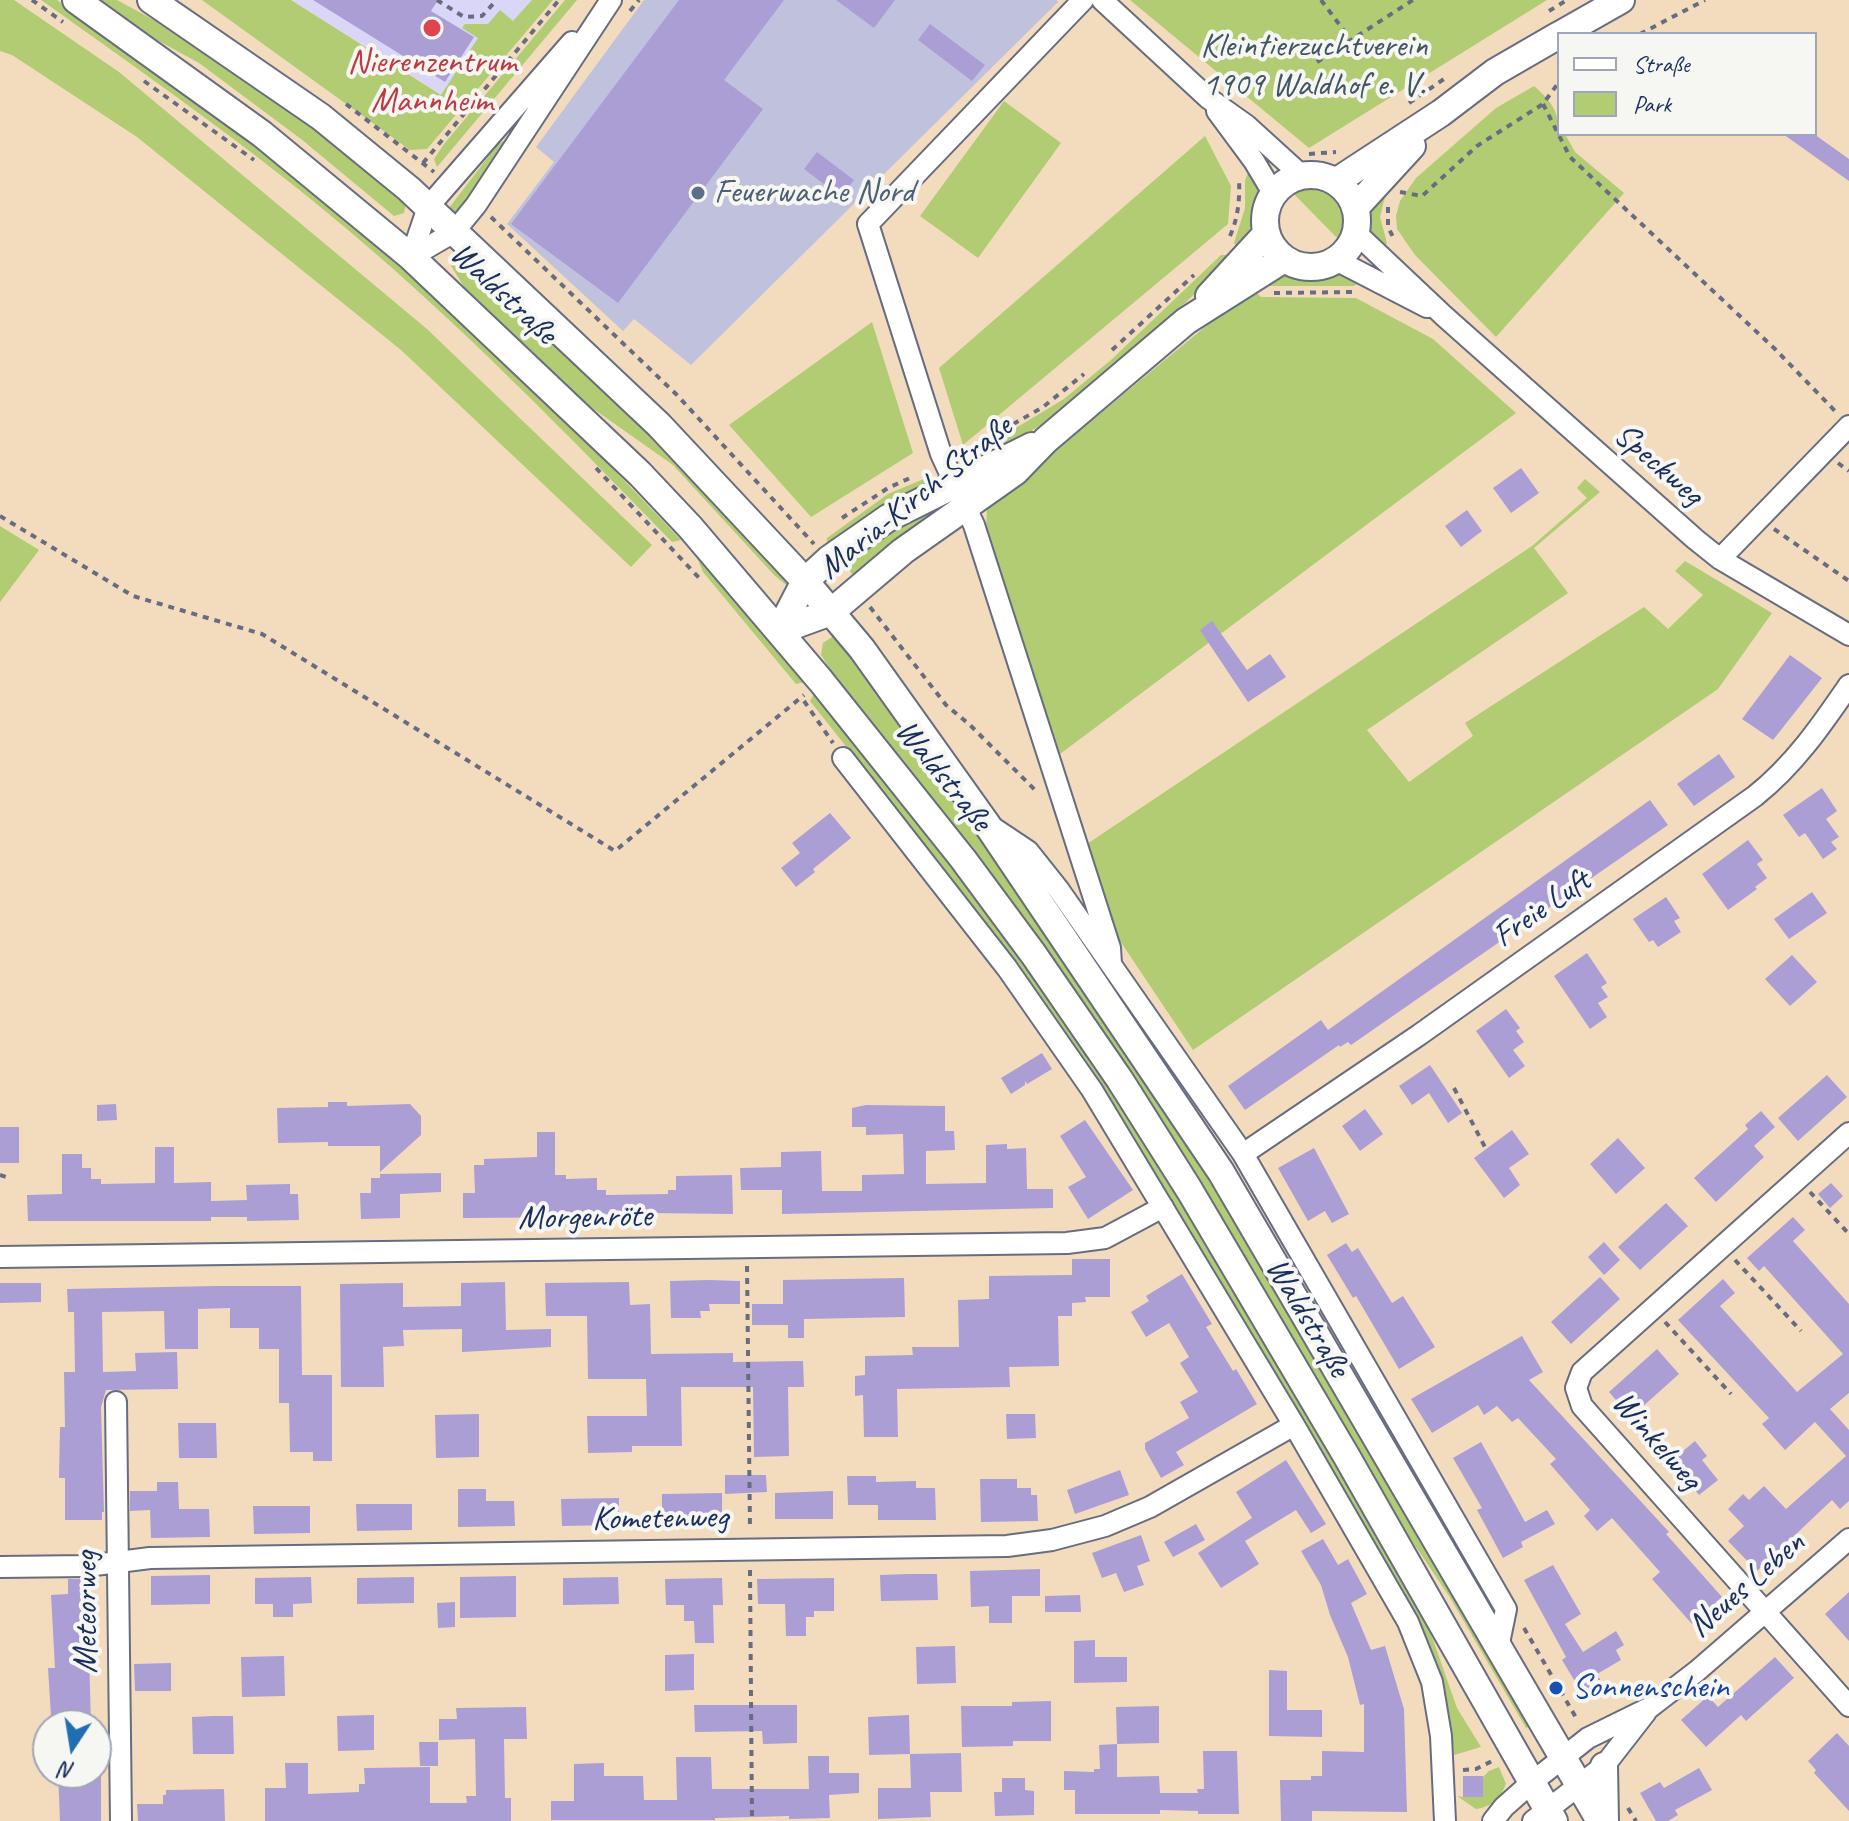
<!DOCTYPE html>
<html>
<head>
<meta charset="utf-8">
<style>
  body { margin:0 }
  #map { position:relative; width:1849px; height:1821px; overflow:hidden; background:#f3dcbe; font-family:Caveat,sans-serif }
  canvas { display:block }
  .legend { position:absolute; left:1557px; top:32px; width:260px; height:104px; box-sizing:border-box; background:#f6f6f2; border:2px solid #9ea6b7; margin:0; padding:10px 14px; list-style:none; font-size:24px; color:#1b2f5e }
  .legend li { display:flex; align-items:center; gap:16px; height:40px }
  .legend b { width:40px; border:2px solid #9ea6b7 }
  .north { position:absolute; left:32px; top:1709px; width:80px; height:80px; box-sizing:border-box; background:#f6f6f2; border:2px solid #9ea6b7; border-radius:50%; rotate:192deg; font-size:22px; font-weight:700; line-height:32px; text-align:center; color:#1b2f5e }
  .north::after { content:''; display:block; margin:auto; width:28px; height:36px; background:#1f6fb2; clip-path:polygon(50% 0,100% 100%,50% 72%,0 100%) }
</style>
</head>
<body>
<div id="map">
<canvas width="1849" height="1821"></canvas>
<ul class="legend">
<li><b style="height:10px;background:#fff"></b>Straße</li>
<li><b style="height:22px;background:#b1cc72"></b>Park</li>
</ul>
<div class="north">N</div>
</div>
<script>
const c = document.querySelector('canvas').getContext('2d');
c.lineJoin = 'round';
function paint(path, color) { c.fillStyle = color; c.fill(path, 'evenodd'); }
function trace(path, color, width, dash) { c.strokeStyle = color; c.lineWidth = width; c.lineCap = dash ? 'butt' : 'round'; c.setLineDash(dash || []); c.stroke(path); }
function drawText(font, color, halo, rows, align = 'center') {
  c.font = font + ' Caveat,sans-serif'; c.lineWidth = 8; c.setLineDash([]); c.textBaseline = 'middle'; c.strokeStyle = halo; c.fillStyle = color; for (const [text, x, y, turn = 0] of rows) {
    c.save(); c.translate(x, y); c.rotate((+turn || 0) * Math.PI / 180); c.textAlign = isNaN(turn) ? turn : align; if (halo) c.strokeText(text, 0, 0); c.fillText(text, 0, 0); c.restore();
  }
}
paint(new Path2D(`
  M291,0H553L461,107Z`), '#dad6f7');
paint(new Path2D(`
  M644,0H1057L1058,2L691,365L634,319L623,331L507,224L554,162L536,147Z`), '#c0c2dd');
paint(new Path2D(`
  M0,0H14L119,72L427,329L652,545L631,567L401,350L137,137L12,55L0,51Z
  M41,0H57C155,72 255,142 349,219C468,317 575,428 681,540L672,542C567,434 463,327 348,230C250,147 145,74 41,0Z
  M97,0H117L176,32L305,118L406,203L404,213L394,216L301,139L199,63L137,29Z
  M202,0H291L441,95L478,38L462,28L465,24H488L500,10L513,21L532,0H553L427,149L410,150Z
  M565,0H577L437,167L434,159L444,144Z
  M1130,0H1547L1309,148Z
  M1534,86C1551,101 1559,111 1559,134H1565L1575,152L1624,193L1496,337L1415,255L1397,229L1396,216L1400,201L1416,178L1496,108Z
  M1004,101L1061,143L978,258L920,216Z
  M1205,136L1231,186L1228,224L963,445L939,368Z
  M506,140L509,142L463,208L455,213L451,212L449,208L498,144Z
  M1249,171C1252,174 1256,177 1258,181C1265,198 1249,237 1239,250L1234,243L1245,208V180Z
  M1304,189C1333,189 1351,210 1338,239L1293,193Z
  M1386,193L1380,217L1387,243L1382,250C1370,234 1366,223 1372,202Z
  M454,253H459L686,466L793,584L790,588L775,576L673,465L588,405L468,293L451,266Z
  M1221,255H1226L1230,260C1173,314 1118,370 1054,416C1026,437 993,451 962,467L961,461L1064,399L1112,359Z
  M1279,272L1310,276L1339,272L1362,280L1354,286H1268L1263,281Z
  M1252,288L1261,297L1356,298L1433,339L1516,413L1060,754L986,530L987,507Z
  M872,322L913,453L811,517L729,425Z
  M931,476L936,480L896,499L826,546L827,538L888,494Z
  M1585,479L1600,492L1534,548L1568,593L1367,730L1409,782L1473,736L1465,723L1644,607L1668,629L1703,595L1675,571L1685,561L1772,613L1718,689L1193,1050L1110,926L1084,846L1532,546L1587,498L1577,488Z
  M945,498L950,506L856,578L843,564L882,534Z
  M0,526L39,550L0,602Z
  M695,553L806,682L796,684L703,572Z
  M835,635L890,703L1209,1177L1531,1726L1526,1728L1449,1596L1387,1504L1131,1075L1014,905L844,690L821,655L823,643Z
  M815,692L957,866L1102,1075L1226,1272L1320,1433L1430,1631L1457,1708L1481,1747L1454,1755L1438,1676L1422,1633C1315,1446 1212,1256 1093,1077C1005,947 908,824 810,701Z
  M1499,1767L1506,1784C1499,1800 1493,1806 1476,1809L1457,1796L1463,1797L1489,1771Z`), '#b1cc72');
paint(new Path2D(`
  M313,0H438L431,11L474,37L445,82Z
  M679,0H784L724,80L763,109L618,303L511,224Z
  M836,0H895L874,28Z
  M930,24L985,65L972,81L918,40Z
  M1783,134H1814L1849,159V181Z
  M817,152L854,180L841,197L804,169Z
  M1521,468L1539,493L1511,513L1493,488Z
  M1467,510L1482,531L1461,547L1445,526Z
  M1212,621L1247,670L1270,654L1286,677L1248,702L1200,630Z
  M1790,655L1822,678L1773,740L1742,719Z
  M1719,754L1735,777L1694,806L1677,784Z
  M1822,788L1837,811L1826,819L1839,837L1831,842L1837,849L1823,859L1805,833L1799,837L1783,815Z
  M1650,800L1668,825L1351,1045L1348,1042L1340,1047L1339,1045L1245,1110L1228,1086L1321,1020L1328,1030Z
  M830,813L851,838L813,869L815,872L796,887L781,868L800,853L792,843Z
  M1748,840L1763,860L1757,864L1767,878L1755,887L1757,889L1728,910L1702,874Z
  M1812,892L1827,913L1789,939L1774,919Z
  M1666,897L1680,918L1674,921L1681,932L1658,947L1653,940L1649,942L1633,919Z
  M1587,953L1607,983L1601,987L1608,997L1598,1003L1607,1017L1590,1029L1554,976Z
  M1792,955L1817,982L1790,1006L1765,979Z
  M1506,1009L1520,1028L1516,1031L1524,1042L1513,1050L1525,1066L1509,1078L1476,1031Z
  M1042,1053L1052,1069L1027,1084L1025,1081V1085L1011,1094L1001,1078Z
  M1430,1065L1462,1113L1448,1123L1429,1093L1412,1105L1399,1086Z
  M1827,1075L1847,1097L1798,1141L1778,1118Z
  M328,1102H347V1106L410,1104L421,1116V1135L380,1172V1146H328V1142L278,1143L277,1108L328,1107Z
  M116,1104L117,1120L97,1121V1105Z
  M866,1105L945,1106V1131H954L955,1150L926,1151V1184L986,1183V1145L1007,1144V1149L1026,1148L1027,1189H1053V1208L782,1214V1190H741L740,1168L781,1167V1152L821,1151L822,1191H862V1175L904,1174L903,1134L866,1135V1127H852V1108Z
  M1365,1109L1383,1134L1360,1151L1342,1126Z
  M1761,1111L1775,1127L1754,1146L1764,1157L1716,1202L1694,1178L1748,1129L1745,1125Z
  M1085,1120L1133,1190L1088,1219L1068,1187L1086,1177L1060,1136Z
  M0,1127H19V1163H0Z
  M1512,1130L1529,1154L1509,1168L1520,1185L1504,1198L1474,1158Z
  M537,1132H555V1175H566V1179L597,1178V1190H606V1195L668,1194V1190H676V1176L732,1175L733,1214L649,1213L606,1214V1217L463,1218V1193H475L474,1165H484V1159L537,1157Z
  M1618,1138L1645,1168L1616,1194L1590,1164Z
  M155,1147H174V1183L211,1182V1201L247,1200L246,1185L290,1184V1194H298L299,1220L247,1221V1217H211V1221H28L27,1195L62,1194V1154H82V1168H91V1179H101V1184L155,1183Z
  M1314,1148L1349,1214L1332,1223L1325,1211L1308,1221L1278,1168Z
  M441,1173V1192L400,1194V1218L361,1219L360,1193H371V1178H380V1174Z
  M1831,1183L1843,1196L1830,1208L1818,1194Z
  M1666,1203L1688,1226L1640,1270L1618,1247Z
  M1793,1217L1805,1230L1793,1241L1849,1304V1393L1830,1409L1849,1430V1501L1840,1509L1832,1500L1757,1571L1728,1541L1744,1526L1728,1509L1743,1494L1749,1500L1764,1486L1786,1509L1846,1456L1815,1422L1785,1450L1762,1424L1769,1418L1678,1320L1723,1279L1735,1293L1720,1306L1797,1392L1843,1354L1764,1266L1759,1271L1747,1258Z
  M1604,1242L1620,1260L1604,1275L1588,1257Z
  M1346,1243L1352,1252L1358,1248L1392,1303L1403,1296L1435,1347L1399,1369L1356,1296L1353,1298L1327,1255Z
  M1072,1259H1110V1297H1085L1086,1302L1072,1303V1316H1058L1059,1366L1009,1367L1010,1387L897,1389L898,1437H864L863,1395L855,1396V1376L865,1375V1356L913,1355L912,1347H959L958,1300L989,1299V1276L1072,1275Z
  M1182,1274L1212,1324L1206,1327L1233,1371L1236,1369L1257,1404L1176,1452L1184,1465L1161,1478L1145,1449V1443L1189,1418L1180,1402L1198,1392L1180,1363L1189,1357L1169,1323L1146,1337L1131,1312L1149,1301L1146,1296Z
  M1600,1277L1620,1299L1571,1344L1551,1322Z
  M904,1278L905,1317L804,1319V1338H788V1325H752V1304H783V1280Z
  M709,1280L740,1281V1304H709L710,1311H700L701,1318H671L670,1281Z
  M505,1282L506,1330L551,1329V1347L462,1352V1329L403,1330L404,1346L383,1347L384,1387H341L340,1284L403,1283V1307L461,1306V1283Z
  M629,1282L630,1305L650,1304L651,1354L733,1353V1362L803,1361L804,1387H788L789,1456L754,1457L753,1387H681L682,1446H632V1452L588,1453L587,1416H647L646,1379H588L587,1316H546L545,1283Z
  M0,1283H41V1302L0,1303Z
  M216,1286H301L302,1375H332V1461H313V1452H290L289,1403H279V1349H259V1328H230V1308L198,1309V1349H165L164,1311L102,1312L103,1372L136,1371L135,1353L177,1352L178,1389L106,1390L101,1407L104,1512H102V1520H65V1478H59L60,1427H65L64,1372H75L74,1312H68L67,1289Z
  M1522,1336L1543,1372L1529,1380L1669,1532L1666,1534L1722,1597L1692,1624L1652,1579L1660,1572L1612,1518L1597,1531L1584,1516L1590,1510L1550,1464L1556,1459L1518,1418L1512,1422L1497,1406L1484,1415L1478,1405L1432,1433L1411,1399Z
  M1657,1349L1679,1374L1631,1417L1609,1392Z
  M479,1414V1457L436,1458L435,1415Z
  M1006,1414H1035L1036,1438L1007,1439Z
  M178,1423H216L217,1458H179Z
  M1695,1441L1707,1456L1702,1460L1718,1480L1699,1495L1671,1461Z
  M1481,1442L1525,1522L1547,1510L1555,1524L1521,1542L1523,1547L1503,1558L1477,1510L1482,1508L1453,1458Z
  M1286,1460L1326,1524L1311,1533L1296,1510L1245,1541L1259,1564L1221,1588L1198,1553L1252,1518L1236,1492Z
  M1120,1470L1129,1495L1075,1514L1067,1490Z
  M725,1475H766L767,1492L725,1494Z
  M847,1476H876V1482L916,1481V1488H935L936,1520H878V1505H848Z
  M980,1479H1017V1488H1031V1495H1037L1038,1521L981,1522Z
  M157,1482H178L179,1509H209L210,1537L151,1538L150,1510L130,1511V1491H157Z
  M458,1489H486V1501H514L515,1526L458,1527Z
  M833,1491V1519H775V1493Z
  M722,1493V1519L662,1520V1494Z
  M619,1498V1525L562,1526L561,1499Z
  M356,1504H412V1530L357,1531Z
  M253,1506H310V1533L254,1534Z
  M1196,1524L1205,1540L1173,1557L1164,1542Z
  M1141,1535L1150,1561L1137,1566L1144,1585L1124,1592L1116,1573L1102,1578L1092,1553Z
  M1323,1539L1338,1565L1348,1559L1367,1594L1351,1603L1371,1650L1385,1646L1404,1709L1407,1812L1312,1811V1821H1281L1280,1780H1311V1776H1322V1751L1364,1752V1704L1360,1705L1348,1657L1330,1615L1321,1585L1301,1551Z
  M1553,1565L1581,1614L1565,1624L1583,1652L1616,1631L1624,1645L1616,1650L1621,1660L1597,1674L1601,1681L1582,1693L1562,1660L1566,1657L1524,1580Z
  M1040,1569V1596H1012V1623H989V1606L971,1607L970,1571Z
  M908,1574H937L938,1600L881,1601L880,1575Z
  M210,1575V1604L151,1605V1576Z
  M516,1576V1617L460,1618V1577Z
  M311,1577L312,1603L293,1604V1617H273V1604H255V1578Z
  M414,1577V1603L357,1604V1578Z
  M618,1577L619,1604L563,1605V1578Z
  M722,1578L723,1605H713L714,1643H695L694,1621H684V1605H666L665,1579Z
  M834,1578V1611H814V1617H806V1636H786L785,1604H758L757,1579Z
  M68,1579H87L91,1725H63L62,1716H51L48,1668H55L51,1595L68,1594Z
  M1849,1592V1641L1825,1614Z
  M1080,1595L1081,1612H1045V1596Z
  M455,1602V1627L438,1628L437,1603Z
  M1095,1640V1657H1127V1682L1074,1683V1641Z
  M955,1646L956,1683L917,1684L916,1647Z
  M694,1654V1690L665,1691V1655Z
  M284,1656L285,1696L242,1697L241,1657Z
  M1775,1657L1794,1678L1746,1721L1741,1715L1706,1747L1681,1720L1708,1696L1718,1707Z
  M171,1663V1691H135L134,1664Z
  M1269,1670L1287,1671V1710H1322V1737L1269,1736Z
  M1051,1701V1741H1013V1746L962,1747L961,1706H1012V1702Z
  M694,1705H797V1743L763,1744L762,1731L695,1732Z
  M1159,1706V1743L1117,1744L1116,1707Z
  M526,1707L527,1739H504L505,1798H511V1821H265V1788H286L285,1763H308V1794L359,1792V1784H365L364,1768L430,1767V1803H467L466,1796H476L475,1739L439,1740V1719H457L456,1708Z
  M374,1715V1750L338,1751L337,1716Z
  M909,1715L910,1754L869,1755L868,1717Z
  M213,1716H233L234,1754H193L192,1717Z
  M1837,1733L1849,1746V1811L1814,1773L1816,1770L1808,1761Z
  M419,1742H438V1766H420Z
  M1117,1744V1777L1159,1776L1160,1793H1198L1197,1789H1204L1203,1751H1237L1239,1814H1198V1811L1160,1810V1814H1075V1790H1064V1771L1094,1772V1769H1100L1099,1745Z
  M961,1753L962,1792H930L931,1817L878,1819V1788H911L910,1754Z
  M808,1756H829V1773H859V1793L829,1795L830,1818L789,1819V1816L715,1818V1820H551V1801H574V1764L604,1763V1776H643L644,1800H677L676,1757H711L712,1789H809Z
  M1699,1768L1712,1790L1675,1810L1678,1815L1668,1821H1656L1640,1793L1660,1782L1664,1788Z
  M58,1773H101V1821H60Z
  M1463,1776H1483V1797H1463Z
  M1002,1778H1025V1790L1034,1791V1815L995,1816L994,1792H1002Z
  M224,1789L225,1821H138L137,1804H163V1795H166V1790Z`), '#ab9ed4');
const minor = new Path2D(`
  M1083,0L868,224L941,454L974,525L1110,948L1111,964
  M1102,0L1208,98L1246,125L1301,175
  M1217,111L1254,161L1273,193
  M1356,233L1444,316L1695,539L1720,559L1849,635
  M411,257L454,232L476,205L611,0
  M411,257L428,207L572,42
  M1336,260L1427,307
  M1720,559L1849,426
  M843,758L1007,968L1092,1090L1294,1425L1408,1622L1432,1682L1441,1736L1445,1821
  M992,827L1028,851L1059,890L1243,1154L1506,1609L1498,1648
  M1849,1133L1582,1372L1576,1388L1582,1406L1849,1706
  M1243,1154L1419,1035L1755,796C1794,765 1821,726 1849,685
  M0,1257L1067,1243L1105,1238L1163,1207
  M116,1402L121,1821
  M0,1567L87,1566L150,1558L1007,1546L1052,1540L1105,1526L1150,1507L1294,1425
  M1493,1821L1504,1807L1531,1783L1588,1738L1649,1708L1697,1671L1849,1539
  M1533,1821L1604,1766L1646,1712`);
const major = new Path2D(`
  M76,0L262,134L411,257L640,474L690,527L821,681L963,859L1034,955L1120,1080L1190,1191L1347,1457L1554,1821
  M151,0L321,117L409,189L659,425L805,581L862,649L986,823L1221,1172L1600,1821
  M1561,34L1621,0
  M1265 221a46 46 0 1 1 92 0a46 46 0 1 1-92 0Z
  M1337,181L1441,113L1495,72L1559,35
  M1356,207L1412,146
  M1209,296L1266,234
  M779,631L831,612L903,551L1015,472L1046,440L1186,321L1284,259
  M779,631L805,581L829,559L888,518L1032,446
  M1604,1766L1605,1821`);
trace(minor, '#676c80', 24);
trace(major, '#676c80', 30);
trace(new Path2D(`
  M32,0L63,22
  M437,0L464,17L482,16L493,4
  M1321,0L1351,40
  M630,11L639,0
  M1549,11L1567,0
  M1640,34L1705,0
  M1317,62L1413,0
  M144,81L254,160
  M1409,103L1444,79
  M346,104L434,172
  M1543,104L1570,157L1775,349L1836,412
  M1309,154L1336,152
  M423,163L559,0
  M1400,192L1422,196L1477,146L1543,104L1559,82
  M1388,207V227L1393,237
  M491,217L677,395L814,544
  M1230,236C1238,218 1240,199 1239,179
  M1274,293L1354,292
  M1112,350L1194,275
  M982,442L1043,407L1084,374
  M1838,463L1849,471
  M596,468L702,581
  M0,516L133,596L262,634L615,851L804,695
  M842,518L888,488L910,478
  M1774,529L1849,581
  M870,607L946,705L970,725L1038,793
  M804,701L833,743
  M1454,1088L1486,1149
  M0,1175L6,1177
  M1810,1192L1849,1234
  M1735,1260L1801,1331
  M747,1266L750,1529
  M1665,1322L1731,1394
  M750,1570L752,1821
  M1524,1628L1578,1721
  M1463,1770L1476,1769L1492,1761
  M1628,1808L1636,1821`), '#676c80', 4, [6, 6]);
trace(minor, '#fff', 20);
trace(major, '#fff', 26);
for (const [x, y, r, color] of [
  [432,28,10,"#e0444e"],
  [698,193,8,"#5c6f8a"],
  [1556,1688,8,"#1a4fb4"]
]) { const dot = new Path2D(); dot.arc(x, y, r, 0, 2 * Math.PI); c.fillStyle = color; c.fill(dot); trace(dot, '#f6f6f2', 3); }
drawText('34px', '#405663', '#f6f6f2', [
  ["Kleintierzuchtverein",1314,47],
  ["1909 Waldhof e. V.",1314,86]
]);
drawText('34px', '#be3a42', '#f6f6f2', [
  ["Nierenzentrum",432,63],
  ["Mannheim",432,102]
]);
drawText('34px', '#4e5e75', '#f6f6f2', [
  ["Feuerwache Nord",714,193]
], 'left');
drawText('34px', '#1b2f5e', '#f6f6f2', [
  ["Waldstraße",503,294,43],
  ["Speckweg",1658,465,41],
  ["Maria-Kirch-Straße",916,498,-39],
  ["Waldstraße",943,776,51],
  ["Freie Luft",1542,909,-35],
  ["Morgenröte",585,1218,-1],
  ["Waldstraße",1307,1318,59],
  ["Winkelweg",1656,1441,49],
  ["Kometenweg",660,1519,-1],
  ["Neues Leben",1747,1585,-41],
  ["Meteorweg",87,1612,-90]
]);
drawText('34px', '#164399', '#f6f6f2', [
  ["Sonnenschein",1572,1688]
], 'left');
</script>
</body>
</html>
